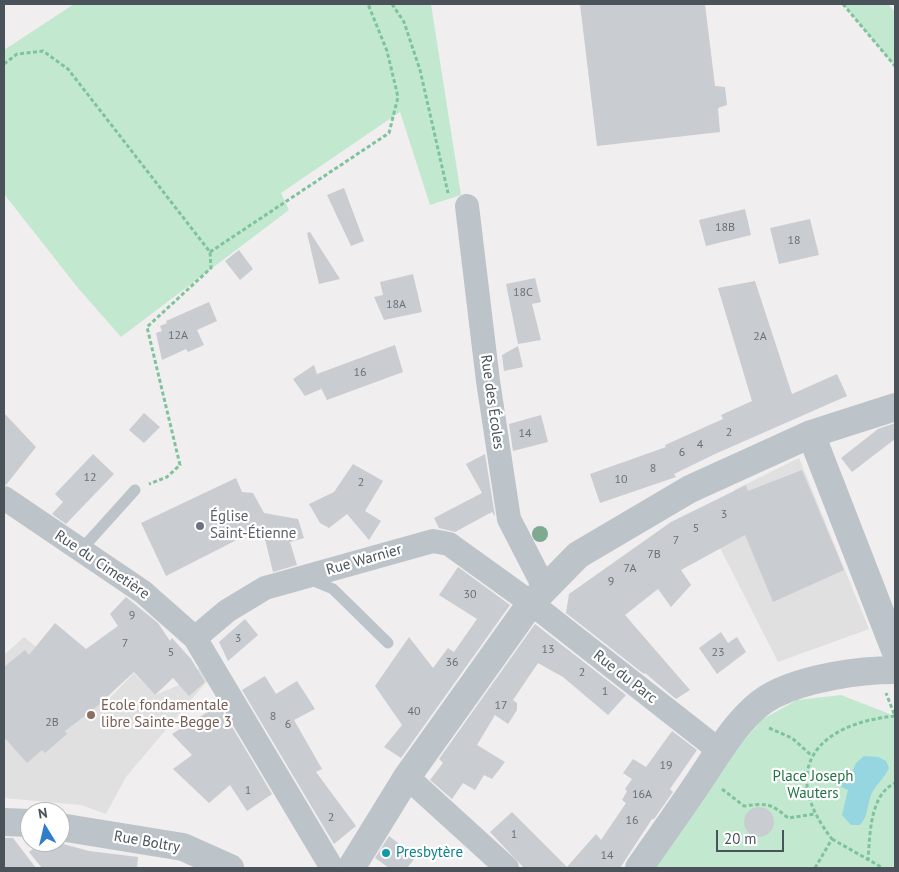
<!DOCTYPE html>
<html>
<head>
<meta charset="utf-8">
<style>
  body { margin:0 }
  #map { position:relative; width:899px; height:872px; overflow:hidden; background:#f1eeef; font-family:"PT Sans",sans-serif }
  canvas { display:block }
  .frame { position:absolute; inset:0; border:5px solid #495359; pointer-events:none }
  .north { position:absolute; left:20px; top:802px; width:50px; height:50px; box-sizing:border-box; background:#fff; border:1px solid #b6babd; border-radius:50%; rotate:351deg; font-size:14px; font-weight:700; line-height:20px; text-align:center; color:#495359 }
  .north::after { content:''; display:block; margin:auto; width:18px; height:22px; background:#307dca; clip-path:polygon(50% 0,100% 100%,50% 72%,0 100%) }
  .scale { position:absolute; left:716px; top:830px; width:68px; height:22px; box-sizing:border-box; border:2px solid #495359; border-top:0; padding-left:6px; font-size:15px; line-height:18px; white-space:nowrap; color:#495359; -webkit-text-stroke:4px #fff; paint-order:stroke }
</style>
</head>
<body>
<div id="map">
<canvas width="899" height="872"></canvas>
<div class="frame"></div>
<div class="north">N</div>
<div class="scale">20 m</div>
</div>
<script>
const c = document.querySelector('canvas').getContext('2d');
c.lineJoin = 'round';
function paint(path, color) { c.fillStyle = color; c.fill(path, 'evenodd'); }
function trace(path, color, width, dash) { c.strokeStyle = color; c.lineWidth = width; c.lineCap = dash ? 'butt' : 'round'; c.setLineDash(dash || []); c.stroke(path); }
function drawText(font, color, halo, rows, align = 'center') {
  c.font = font + ' "PT Sans",sans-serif'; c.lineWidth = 4.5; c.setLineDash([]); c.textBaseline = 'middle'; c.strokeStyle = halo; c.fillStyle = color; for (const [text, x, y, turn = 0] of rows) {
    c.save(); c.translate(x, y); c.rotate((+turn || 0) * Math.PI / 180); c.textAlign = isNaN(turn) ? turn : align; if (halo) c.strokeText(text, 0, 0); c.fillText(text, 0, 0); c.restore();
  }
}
paint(new Path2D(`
  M799,458L869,629L778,662L715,538L747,521L734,490Z
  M24,637L105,703L134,673L155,695L179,685L200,667L208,680L126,777L106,814L81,805L4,798V655Z`), '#e1e0e0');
paint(new Path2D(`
  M74,4H431L461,195L430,205L400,112L281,193L289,210L121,337L78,288L4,194V50Z
  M843,4H888L895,12V66Z
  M841,695L895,716V868H656V863L740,745L763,719L797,700Z`), '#c2e9cf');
paint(new Path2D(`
  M864,756L878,757L886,761L889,768C884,779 875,785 871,795C867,806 868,817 860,825H851L842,815L848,790L835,784L836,776L849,780L856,763Z`), '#95d6e1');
paint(new Path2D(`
  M580,4H705L715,86L725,87L727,105L718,108L720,132L597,146Z
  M344,188L364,241L351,246L327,195Z
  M745,209L751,235L706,246L699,220Z
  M810,219L819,255L779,264L770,228Z
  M310,232L340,279L319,284L307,233Z
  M239,250L253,269L240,280L225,261Z
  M413,274L422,312L384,320L374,297L383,295L380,282Z
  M535,278L541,302L532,304L541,340L518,344L506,284Z
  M755,281L792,394L837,374L847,396L715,454L674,474L676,477L600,503L590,474L666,447L665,445L723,419L721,415L752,401L718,288Z
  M209,302L217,321L197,330L204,345L188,352L186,349L162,360L156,333L162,331L160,326L167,323L166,321Z
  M395,345L403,372L327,400L320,386L321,389L305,396L293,379L314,365L317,374Z
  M518,346L523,367L504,371L502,355Z
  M4,413L36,447L6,485L4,484Z
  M144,413L160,427L144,443L129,430Z
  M541,415L548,442L513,451L509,424Z
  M895,423V439L852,472L841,458L878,429Z
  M93,454L114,474L66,524L52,514L63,502L55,494Z
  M485,454L495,516L492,512L455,532L439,528L434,518L482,493L466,464Z
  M353,464L383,481L365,511L381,521L369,540L347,514L329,528L320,523L309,504L334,492Z
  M802,470L844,570L773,602L745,535L681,570L691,585L671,607L658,589L625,615L690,690L676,699L645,673L644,674L566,613L569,594L671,522L746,485L748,491Z
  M236,478L242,492L253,493L264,513L298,519L304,538L290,542L297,565L273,572L262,527L166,576L141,523Z
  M458,567L510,605L401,758L384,747L402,725L375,686L409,637L433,668L448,648L454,652L477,619L439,595Z
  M126,597L158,623L170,641L172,638L191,659L205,682L189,696L173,678L155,695L134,672L95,708L65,731L67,734L45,753L42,750L27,763L4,737V667L25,650L29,655L55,623L86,649L118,626L110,614Z
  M245,619L258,635L228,661L219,642Z
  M535,624L626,695L608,715L563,677L538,663L513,700L517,703V710L508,724L495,715L477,745L505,762L492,779L484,775L475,790L463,783L452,799L430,780L443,763L439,759Z
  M721,632L728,643L737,637L746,652L717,674L699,648Z
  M265,676L276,694L297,681L315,709L294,720L322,769L316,772L356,826L334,844L242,690Z
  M219,705L272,794L247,811L230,785L209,803L173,769L192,755L172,734Z
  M672,731L697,750L670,789L673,792L654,819H652L620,868H524L490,832L512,812L567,867L596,834L601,840L626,803L622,800L627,791L625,789L632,779L623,773L633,759L646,767Z
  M744 822a15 15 0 1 1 30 0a15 15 0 1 1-30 0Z
  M389,836L416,857L407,868H389L375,858Z
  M4,838H13L36,868H4Z
  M42,842H56L89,851L138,857L137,868H42L29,852Z`), '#c9ccd0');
trace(new Path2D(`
  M392,4L404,22L420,70L448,193
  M843,4L895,66
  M4,64L17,54L43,51L68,69L210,252L211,268L147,327L180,465L167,477L149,484
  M210,252L389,133L398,97L387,51L368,4
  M769,728L792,738L812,756
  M722,789L744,806C766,803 771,803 788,818L815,814
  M832,839L883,868
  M868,861C870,837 869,795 895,783
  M815,868L832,839C778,770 816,724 895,716L886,693`), '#7ec39d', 3, [4, 2.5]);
trace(new Path2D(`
  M80,551L135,490
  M309,579L333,589L388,643`), '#bcc3c9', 11);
trace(new Path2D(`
  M467,206L488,381L509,519L545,589
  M4,498L143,592L195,638L332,868
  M195,638L227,611L265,588L433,541L449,544L531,603L720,751
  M407,777L507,868`), '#bcc3c9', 24);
trace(new Path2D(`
  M811,434L895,650
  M4,822L30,823
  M60,827L183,847L230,868
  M351,868L407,777L531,603L578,555L690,489L811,434L895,407
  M639,868C659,839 680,810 700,780C718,753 743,710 773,695C806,678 858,670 895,670`), '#bcc3c9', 28);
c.fillStyle = '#7faa92';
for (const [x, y] of [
  [540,534]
]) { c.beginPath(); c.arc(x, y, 8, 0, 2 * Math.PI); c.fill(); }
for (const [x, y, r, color] of [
  [200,526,5,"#6b7280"],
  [91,715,5,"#8d6e63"],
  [386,853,5,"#0f9aa8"]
]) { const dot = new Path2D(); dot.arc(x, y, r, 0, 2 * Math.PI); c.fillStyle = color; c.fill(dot); trace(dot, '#fff', 2); }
drawText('12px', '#697177', null, [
  ["18B",725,228],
  ["18",794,241],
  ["18C",523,293],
  ["18A",396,305],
  ["12A",178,336],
  ["2A",760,337],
  ["16",360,373],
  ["2",729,433],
  ["14",525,434],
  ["4",700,445],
  ["6",682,453],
  ["8",653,469],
  ["12",90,478],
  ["10",621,480],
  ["2",361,483],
  ["3",724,515],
  ["5",696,529],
  ["7",676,541],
  ["7B",654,555],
  ["7A",630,569],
  ["9",611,582],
  ["30",470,595],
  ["9",132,616],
  ["3",238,639],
  ["7",125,644],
  ["13",548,650],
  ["5",171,653],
  ["23",718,653],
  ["36",452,663],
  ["2",582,673],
  ["1",605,692],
  ["17",501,706],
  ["40",414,712],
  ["8",273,717],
  ["2B",52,723],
  ["6",288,725],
  ["19",666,766],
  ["1",248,791],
  ["16A",642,795],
  ["2",331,818],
  ["16",632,821],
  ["1",514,835],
  ["14",607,856]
]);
drawText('15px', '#495359', '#fff', [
  ["Rue des Écoles",492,402,82],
  ["Rue Warnier",364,560,-16],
  ["Rue du Cimetière",102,565,34],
  ["Rue du Parc",625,677,38],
  ["Rue Boltry",147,842,10]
]);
drawText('15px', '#5b616d', '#fff', [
  ["Église",210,517],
  ["Saint-Étienne",210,534]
], 'left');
drawText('15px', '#785e54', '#fff', [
  ["Ecole fondamentale",101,706],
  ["libre Sainte-Begge 3",101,723]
], 'left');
drawText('15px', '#227245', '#fff', [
  ["Place Joseph",813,777],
  ["Wauters",813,794]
]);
drawText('15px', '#0d838f', '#fff', [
  ["Presbytère",396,853]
], 'left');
</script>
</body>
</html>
